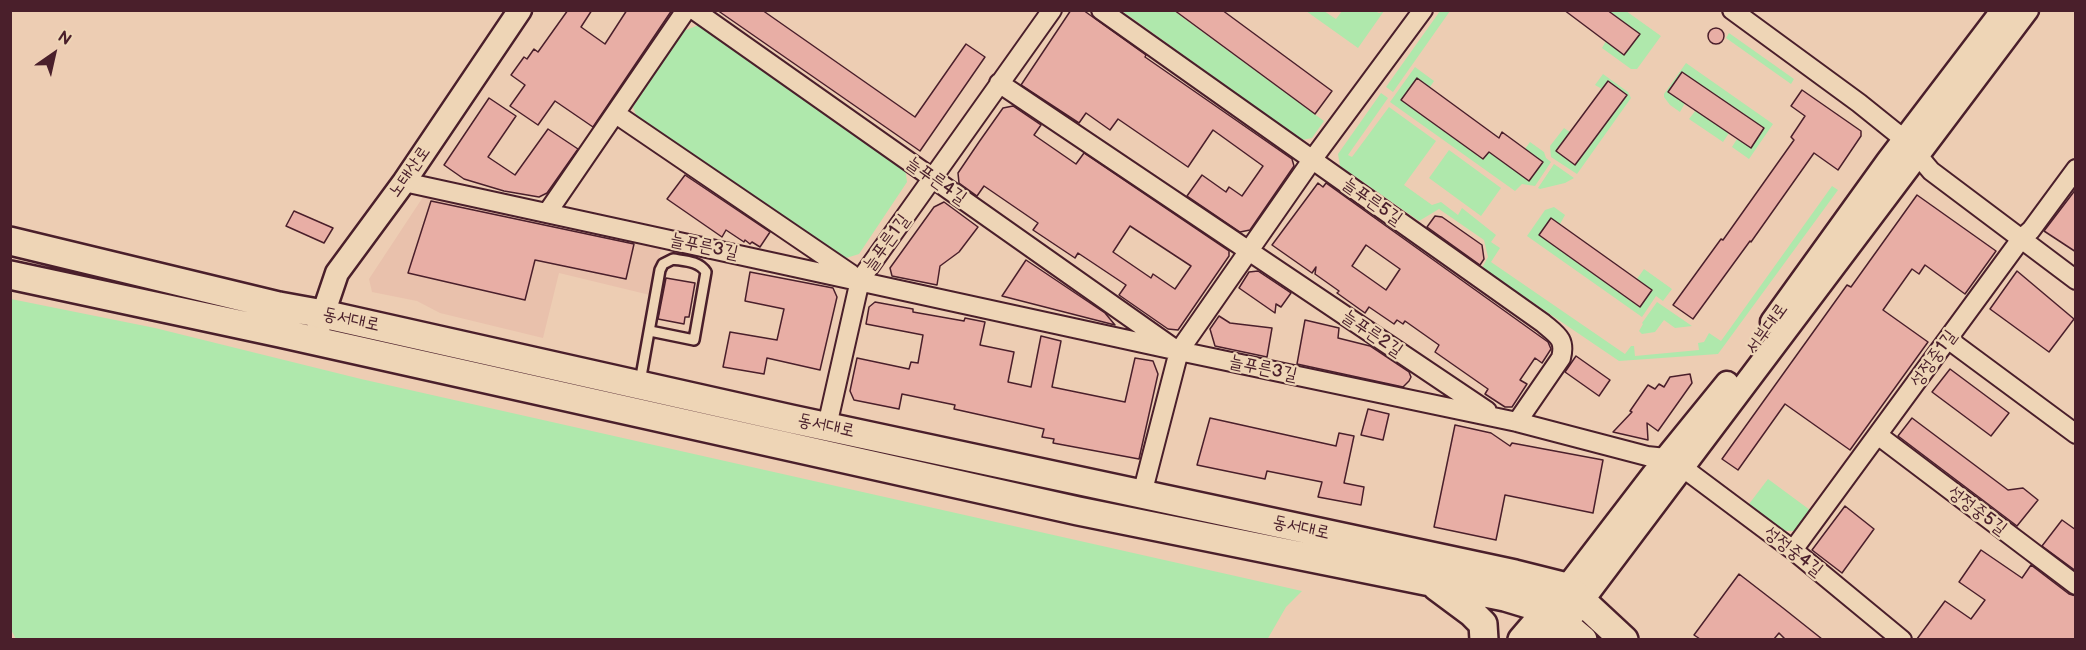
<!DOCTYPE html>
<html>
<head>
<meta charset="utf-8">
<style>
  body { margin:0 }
  #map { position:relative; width:2086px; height:650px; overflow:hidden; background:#edcdb3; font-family:"Balsamiq Sans",sans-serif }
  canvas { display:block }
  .frame { position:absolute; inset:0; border:12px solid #4a1f2b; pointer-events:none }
  .north { position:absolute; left:24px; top:24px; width:60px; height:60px; -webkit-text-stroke:4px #eed5b6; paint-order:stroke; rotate:34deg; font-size:16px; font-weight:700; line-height:24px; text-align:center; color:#4a1f2b }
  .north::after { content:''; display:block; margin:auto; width:21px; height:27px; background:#4a1f2b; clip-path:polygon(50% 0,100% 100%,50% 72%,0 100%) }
</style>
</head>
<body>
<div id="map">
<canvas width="2086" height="650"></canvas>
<div class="frame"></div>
<div class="north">N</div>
</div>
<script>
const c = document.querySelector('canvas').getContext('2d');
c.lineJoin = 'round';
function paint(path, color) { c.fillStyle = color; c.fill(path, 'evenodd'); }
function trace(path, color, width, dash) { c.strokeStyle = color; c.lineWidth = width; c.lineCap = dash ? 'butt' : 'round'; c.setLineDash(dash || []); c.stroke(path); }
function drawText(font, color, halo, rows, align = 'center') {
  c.font = font + ' "Balsamiq Sans","Poor Story",sans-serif'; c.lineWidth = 4.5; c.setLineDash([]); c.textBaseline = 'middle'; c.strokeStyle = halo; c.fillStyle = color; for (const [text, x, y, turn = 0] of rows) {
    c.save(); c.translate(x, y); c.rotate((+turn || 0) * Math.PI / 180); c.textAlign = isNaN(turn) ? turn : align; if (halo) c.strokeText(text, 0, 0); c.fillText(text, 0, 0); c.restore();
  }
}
paint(new Path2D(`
  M423,197L661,249L650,295L559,273L543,338L440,313L417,301L372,292L369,279Z`), '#e9c1ac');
paint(new Path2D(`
  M1122,11H1174L1324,121L1312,138L1302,140Z
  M1306,11H1324L1336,19L1342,11H1375L1379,13L1384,11L1358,48Z
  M1440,11H1450L1393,92L1386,87Z
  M1607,11H1626L1661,36L1637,69H1631L1602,48L1606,41L1625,54L1639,34Z
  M699,25L905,168L907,182L859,254L843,259L637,118L633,107L683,31Z
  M1729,33L1794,79L1791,84L1726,38Z
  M1686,63L1773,124L1749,159L1732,147L1737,139L1751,147L1764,128L1682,72L1668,92L1685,103L1680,112L1670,105L1664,97V94Z
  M1415,67L1434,81L1430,87L1417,78L1401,100L1482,159L1489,152L1529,181L1543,162L1525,149L1530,142L1544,152L1546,158L1551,162L1535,186L1522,184L1515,191L1390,102Z
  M1603,74L1628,92L1631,98L1577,174L1551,157L1550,146L1564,128L1570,132L1557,151L1575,165L1626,95L1608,81L1602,89L1595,85Z
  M1381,93L1388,98L1348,155L1352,157L1389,107L1436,141L1404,185L1432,205L1441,202L1458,215L1462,208L1496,235L1491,242L1500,248L1491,262L1625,354L1631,346H1634L1635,356L1699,350L1698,343L1704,342L1709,333L1721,341L1832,186L1838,190L1718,354L1619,361L1482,268L1488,257L1484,240L1439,209L1419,221L1340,166L1338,154Z
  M1696,110L1729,133L1723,142L1689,119Z
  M1449,150L1501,188L1481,216L1429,178Z
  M1554,164L1574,178L1565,183L1540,189L1538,188Z
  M1554,207L1565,215L1560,224L1551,218L1539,235L1639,307L1652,290L1637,279L1644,269L1672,289L1663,301L1656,296L1642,317L1527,236L1545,210Z
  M11,299L155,328L361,379L1302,591L1286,607L1267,640L16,639L10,628Z
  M1657,302L1692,326L1675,328L1664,320L1655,332L1642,334L1639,331L1643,324L1642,323Z
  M1768,479L1810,510L1795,531H1784L1749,504Z`), '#afe8ac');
const building = new Path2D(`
  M568,10H592L581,27L605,44L627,10H672L593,127L555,101L538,125L510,106L525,85L511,75L524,57L527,59L534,49L538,52Z
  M717,10H762L915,117L966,44L985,57L920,151Z
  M1071,10H1083L1146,55L1145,57L1292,159L1294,166L1250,230L1240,232L1187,196L1202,175L1226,192L1229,187L1242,196L1263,166L1213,130L1188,167L1118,119L1110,130L1086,113L1079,123L1021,85Z
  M1174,10H1222L1332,91L1315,114Z
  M1564,10H1607L1640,34L1624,55Z
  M1708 36a8 8 0 1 1 16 0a8 8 0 1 1-16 0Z
  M1682,72L1764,128L1751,148L1668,92Z
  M1417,78L1499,138L1502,132L1543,162L1529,181L1489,152L1483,159L1401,100Z
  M1608,81L1627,95L1575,165L1556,151Z
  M1802,90L1861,131V136L1838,170L1814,153L1751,242L1750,241L1693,319L1673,305L1721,239L1723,240L1794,140L1791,137L1805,116L1791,106Z
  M489,98L516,116L488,157L515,175L548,129L578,149L547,193L539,197L504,191L464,179L444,165Z
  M1013,106L1041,125L1034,135L1076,164L1084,153L1229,251V256L1178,330L1168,329L1119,295L1126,285L1078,253L1075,258L1033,230L1038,223L984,186L977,196L959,183L958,173L979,142L1003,108ZM1130,226L1191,266L1175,289L1153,274L1151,278L1113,252Z
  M685,175L770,232L760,247L752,242L750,244L745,240L744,242L726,230L722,237L667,199Z
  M1318,183L1323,187L1326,183L1548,342L1551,349L1542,363L1535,358L1520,380L1527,384L1512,407H1505L1485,394L1488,389L1435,352L1439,345L1405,321L1403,324L1397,320L1394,324L1369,307L1365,313L1337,293L1339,291L1315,274L1316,267L1312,273L1272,245ZM1366,245L1400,269L1386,290L1352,266Z
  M2076,189V252L2044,231Z
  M1917,195L1996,251L1965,294L1925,265L1919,274L1912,269L1883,310L1928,342L1850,450L1785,404L1738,470L1722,459L1847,285L1851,287Z
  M431,201L634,244L626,279L535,260L525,300L408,273Z
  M944,202L978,227L959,252L940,266L937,285L892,276L890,268L934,207Z
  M294,211L333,228L324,243L286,226Z
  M1435,216L1442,217L1482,245L1484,259L1480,265L1427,227Z
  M1551,218L1652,290L1640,307L1539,235Z
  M1026,260L1105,313L1115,325L1002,296Z
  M1258,271L1291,293L1281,307L1276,304L1275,313L1239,288L1249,272Z
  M2017,271L2074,319L2049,352L1990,309Z
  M750,272L833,288L837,297L820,370L767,358L764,374L723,367L730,332L777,340L784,309L745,301Z
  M666,278L695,283L689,317H685L684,324L658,319Z
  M875,302L913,309V312L964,321L965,318L985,322L980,345L1014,352L1008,382L1031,387L1041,336L1061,341L1052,387L1125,402L1135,358L1153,361L1158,374L1139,459L1053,443L1054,439L1042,437L1044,429L954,409L955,405L902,394L899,409L854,400L850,391L857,358L909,369L911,362L918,363L923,335L866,324L869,307Z
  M1219,316L1230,323L1272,328L1267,357L1215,346L1210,329Z
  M1305,320L1339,328L1338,338L1370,346L1409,372L1411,377L1409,381L1403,387L1297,364Z
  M1576,356L1610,380L1599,396L1565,372Z
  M1950,369L2009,413L1991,436L1932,392Z
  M1690,374L1692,383L1658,431L1647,423L1648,440L1613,432L1632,412L1630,411L1648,385L1655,389L1659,384L1664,387L1670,377Z
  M1368,409L1389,414L1383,440L1361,435Z
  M1210,418L1336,446L1339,433L1354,436L1344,483L1364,487L1361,505L1318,497L1322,482L1267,471L1265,479L1197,465Z
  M1912,418L2008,490L2023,488L2038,500L2017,526L1898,436Z
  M1455,425L1491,433L1510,446L1512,443L1603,460L1593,513L1505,495L1496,540L1434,527Z
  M1845,506L1874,529L1842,573L1812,550Z
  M2062,520L2076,530V571L2042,546Z
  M1981,550L2022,578L2031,565L2069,594L2076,596V639H1917L1945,601L1971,619L1985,600L1959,582Z
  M1739,574L1783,608L1822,639H1785L1779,633L1774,639H1700L1694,635Z`);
paint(building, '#e8aea5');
trace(building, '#4a1f2b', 1.5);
const service = new Path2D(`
  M640,382L660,270L663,264L673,259C685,261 699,261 706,272L694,340L650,331`);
const minor = new Path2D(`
  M694,10L1172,347
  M1101,10L1543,323C1557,335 1566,339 1561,358L1517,422
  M1732,10L1859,103L1905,140L1931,171L2076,280
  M999,83L1487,411
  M616,114L851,274
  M404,182L1179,351L1517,422L1647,456L1666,458
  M547,213L686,10
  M1949,340L2076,434
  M827,426L860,280L1052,10
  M1879,436L2076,585
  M1682,467L1793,550L1902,640
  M1142,494L1179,351L1312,160L1423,10
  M1793,550L2021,239L2031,230L2076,169`);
const tertiary = new Path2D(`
  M1772,322L1888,161L2003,10
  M318,329L337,273L404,182L520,10
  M1567,587L1666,458L1727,383
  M1582,601L2027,10`);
const secondary = new Path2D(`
  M10,241L279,306L323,314L791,419L1515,574L1567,587L1624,640
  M10,275L280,333L1078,511L1505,597L1548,610L1583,640
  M1437,587L1472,613L1483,624L1484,640
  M1522,640L1558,598
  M1548,640L1575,608`);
trace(service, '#4a1f2b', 14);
trace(minor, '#4a1f2b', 22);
trace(tertiary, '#4a1f2b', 27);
trace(secondary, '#4a1f2b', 32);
trace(service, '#eed5b6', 9);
trace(minor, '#eed5b6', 18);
trace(tertiary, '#eed5b6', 22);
trace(secondary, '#eed5b6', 27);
drawText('18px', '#4a1f2b', '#eed5b6', [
  ["노태산로",410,172,-55],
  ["늘푸른4길",936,181,35],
  ["늘푸른5길",1372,202,35],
  ["늘푸른1길",887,243,-54],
  ["늘푸른3길",704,247,12],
  ["동서대로",351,320,12],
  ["서부대로",1767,329,-54],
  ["늘푸른2길",1372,334,34],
  ["성정중1길",1934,359,-54],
  ["늘푸른3길",1263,369,12],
  ["동서대로",826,426,12],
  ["성정중5길",1977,511,37],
  ["동서대로",1301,528,12],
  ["성정중4길",1793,552,38]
]);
</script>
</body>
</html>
